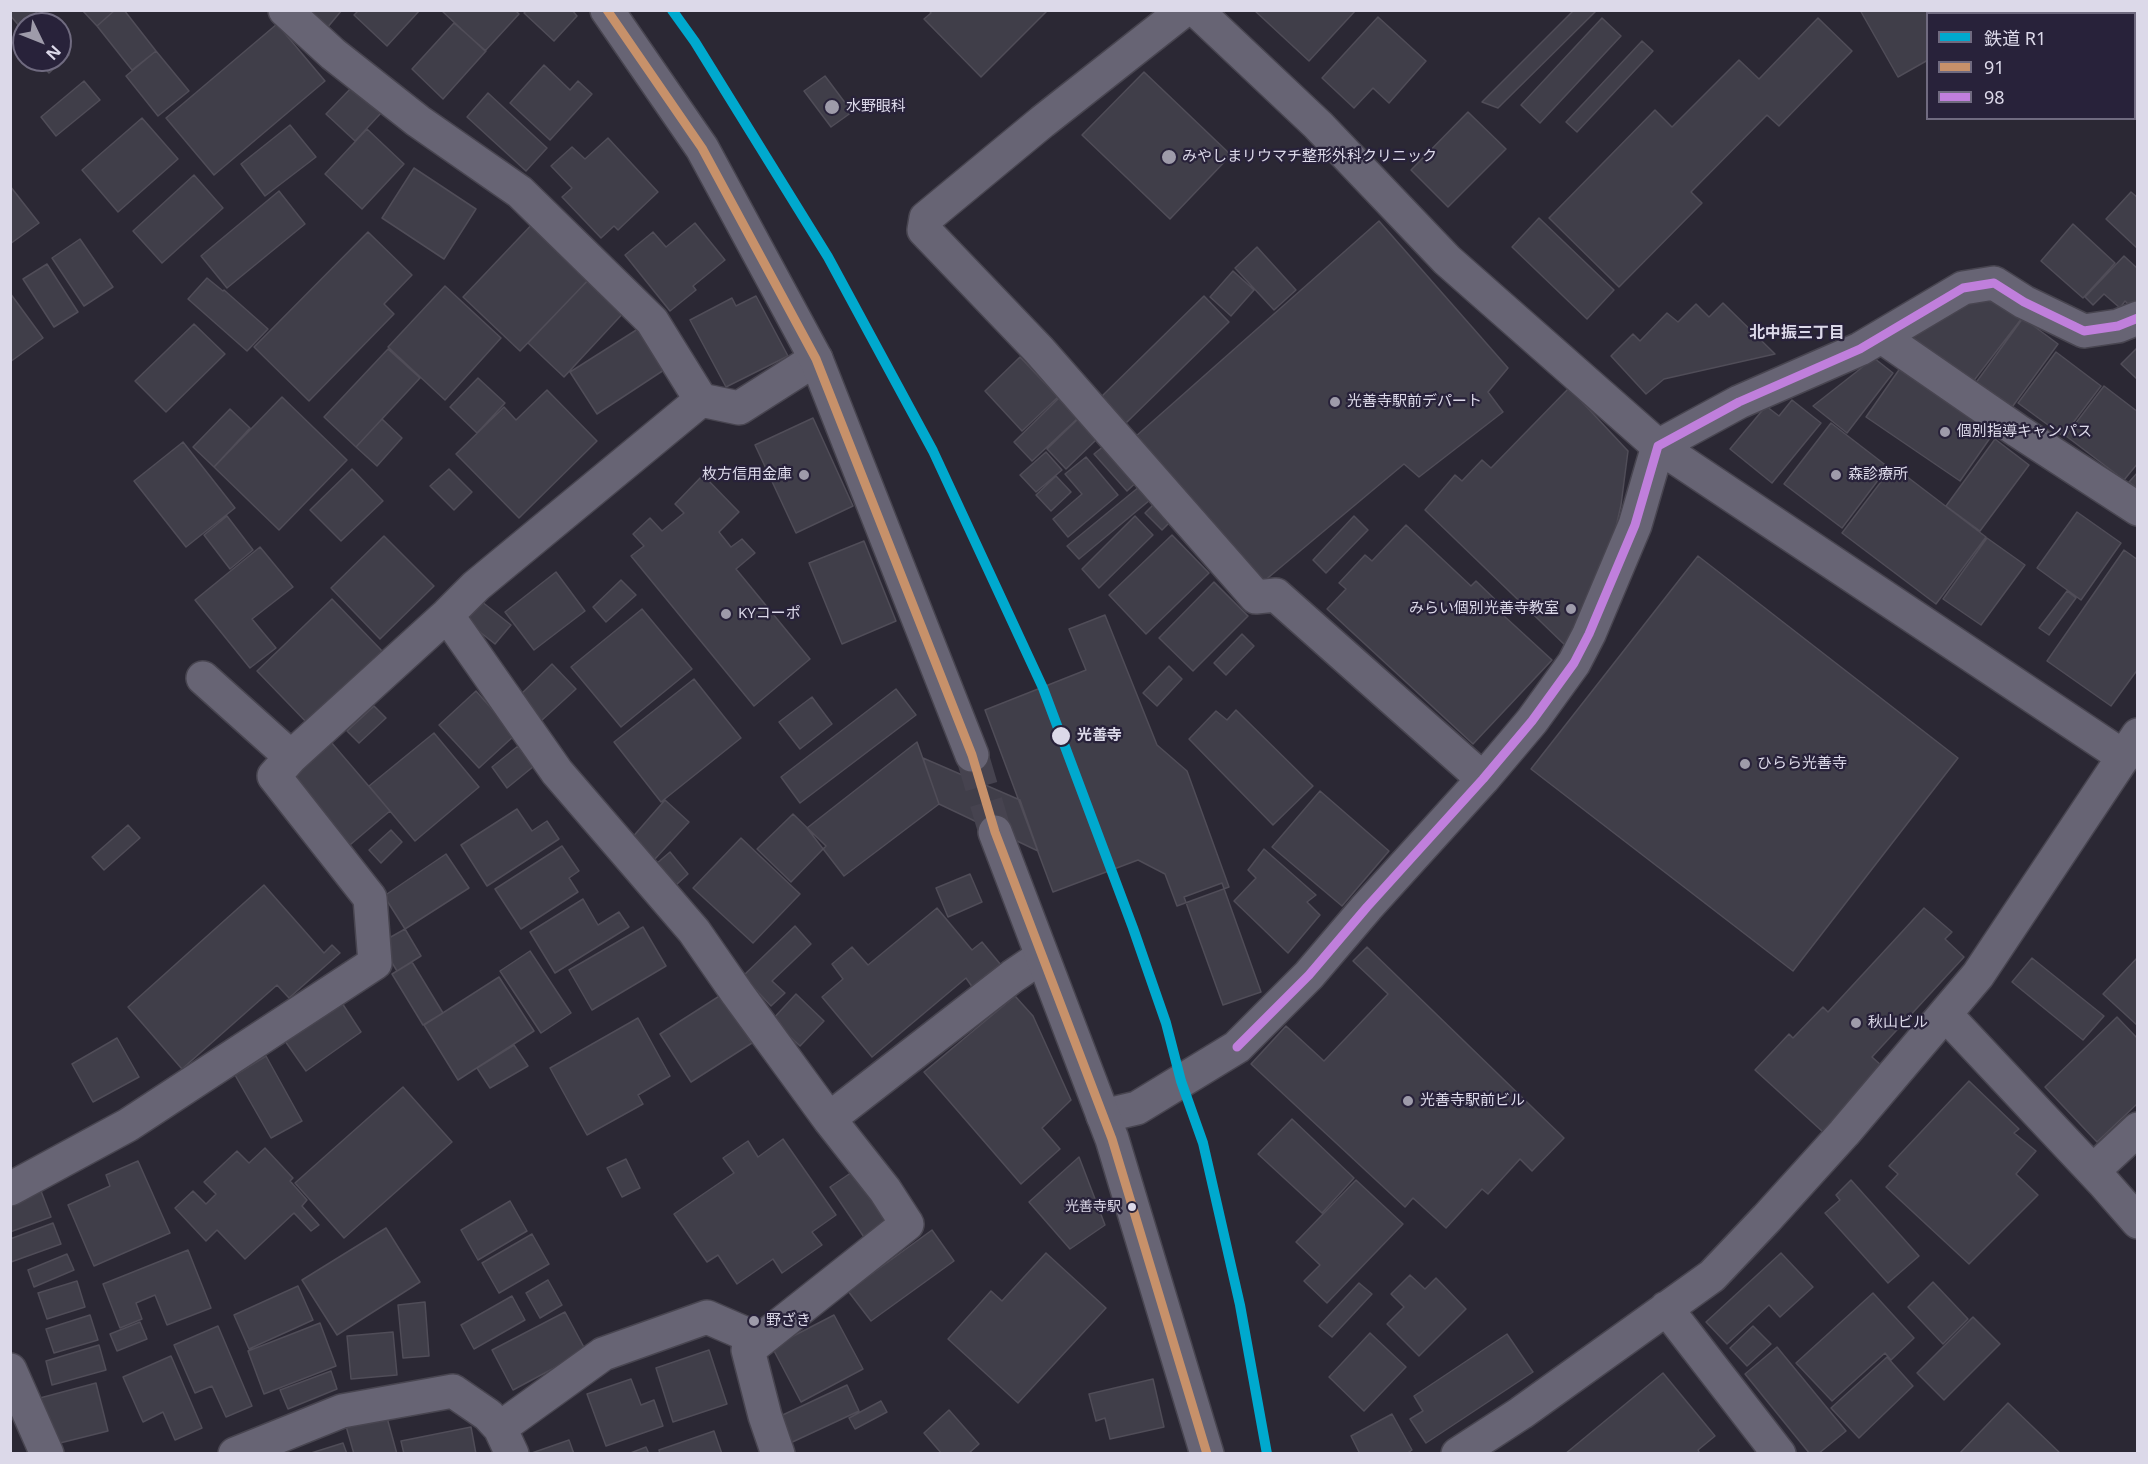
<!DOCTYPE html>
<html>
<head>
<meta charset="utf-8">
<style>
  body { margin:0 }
  #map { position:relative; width:2148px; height:1464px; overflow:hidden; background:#2b2834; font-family:"Noto Sans","Noto Sans JP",sans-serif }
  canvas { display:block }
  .frame { position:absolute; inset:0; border:12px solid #dcd9e9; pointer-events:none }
  .legend { position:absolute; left:1926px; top:12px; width:210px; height:108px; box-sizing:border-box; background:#28223a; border:2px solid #706b80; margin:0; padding:8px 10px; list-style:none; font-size:18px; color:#dcd9e9 }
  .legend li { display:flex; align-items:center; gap:12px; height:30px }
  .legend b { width:30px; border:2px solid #706b80 }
  .north { position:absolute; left:12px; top:12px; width:60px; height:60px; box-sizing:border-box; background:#28223a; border:2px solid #706b80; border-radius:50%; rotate:133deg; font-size:16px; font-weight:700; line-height:24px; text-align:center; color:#dcd9e9 }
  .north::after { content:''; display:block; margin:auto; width:21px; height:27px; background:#9e9baa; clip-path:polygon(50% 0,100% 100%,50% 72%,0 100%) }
</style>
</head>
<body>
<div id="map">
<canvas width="2148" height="1464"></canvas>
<div class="frame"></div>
<ul class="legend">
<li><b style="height:8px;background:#00a9ce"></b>鉄道 R1</li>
<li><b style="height:8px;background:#c7916a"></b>91</li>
<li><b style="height:8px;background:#c07fdc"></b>98</li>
</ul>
<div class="north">N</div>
</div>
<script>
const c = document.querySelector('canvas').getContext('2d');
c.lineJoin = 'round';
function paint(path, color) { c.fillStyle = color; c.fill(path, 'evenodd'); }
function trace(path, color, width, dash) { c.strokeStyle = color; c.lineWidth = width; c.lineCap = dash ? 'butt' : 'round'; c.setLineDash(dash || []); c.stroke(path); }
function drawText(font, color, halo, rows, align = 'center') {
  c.font = font + ' "Noto Sans","Noto Sans JP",sans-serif'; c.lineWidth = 4.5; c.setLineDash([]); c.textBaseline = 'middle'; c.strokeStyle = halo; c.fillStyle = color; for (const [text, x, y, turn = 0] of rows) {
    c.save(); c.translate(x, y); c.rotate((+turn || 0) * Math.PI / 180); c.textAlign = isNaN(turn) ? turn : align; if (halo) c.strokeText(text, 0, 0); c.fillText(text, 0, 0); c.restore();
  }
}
const building = new Path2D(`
  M10,10H39L20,27L10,15Z
  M82,10H115L97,26Z
  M115,10H124L156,51L132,70L97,26Z
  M308,10H342L327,28Z
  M359,10H420L387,46L354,15Z
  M515,10L519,14L485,51L442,11Z
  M527,10H572L577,16L554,41L524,13Z
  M929,10H1048L981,77L924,19L931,13Z
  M1254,10H1356L1309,61Z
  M1574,10H1597L1498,108L1482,102Z
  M1860,10H2012L2007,14H1928V60L1898,77Z
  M1378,17L1426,61L1389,103L1373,88L1354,108L1322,78Z
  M1602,18L1621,36L1540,123L1521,105Z
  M1818,18L1852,51L1779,126L1767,115L1691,192L1702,203L1619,287L1549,218L1655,110L1672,127L1739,60L1759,79Z
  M454,23L486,51L443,99L412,69Z
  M277,24L325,81L214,175L166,118Z
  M1642,41L1653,51L1577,132L1566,122Z
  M60,44L69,55L49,73L37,60H60Z
  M156,51L189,91L158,116L126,76Z
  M544,65L570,90L578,81L592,94L550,140L510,103Z
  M1144,72L1231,155L1170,219L1082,135Z
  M825,76L852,112L831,127L804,91Z
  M84,81L100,100L56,136L41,117Z
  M354,85L382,112L355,141L326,114Z
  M488,93L547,148L526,171L467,117Z
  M1468,112L1506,149L1448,207L1411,170Z
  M142,118L178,159L118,212L82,170Z
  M290,125L316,157L265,196L241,164Z
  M367,129L404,164L362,209L325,174Z
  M608,138L658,192L618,230L614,226L601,238L562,197L572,188L551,166L572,147L585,159Z
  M414,168L476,209L444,259L382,218Z
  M194,175L223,208L162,263L133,231Z
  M10,186L39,223L10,244Z
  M279,191L305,224L227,288L201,256Z
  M2131,192L2138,198V249L2106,219Z
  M538,218L595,273L520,351L463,297Z
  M1539,218L1614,290L1587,319L1512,247Z
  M1379,221L1508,368L1488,392L1503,412L1419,477L1404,464L1263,582L1135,437Z
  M695,223L725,260L693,286L696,290L670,311L625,255L653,232L666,247Z
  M2073,224L2115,263L2083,298L2041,261Z
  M368,232L412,275L384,304L394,314L309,401L254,347Z
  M80,239L113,287L84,306L52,258Z
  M1257,247L1296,290L1274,310L1235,268Z
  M2124,256L2138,269V302L2132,308L2125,301L2120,308L2104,294L2093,305L2085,297Z
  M47,264L78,312L54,327L23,279Z
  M1233,271L1254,290L1231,316L1210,297Z
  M592,276L627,309L564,377L528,343Z
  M207,278L223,291L224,290L268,329L247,351L188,299Z
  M445,286L501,338L445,400L388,347Z
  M10,293L43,338L10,362Z
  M756,296L788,356L726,387L690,320L732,298L736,306Z
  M1204,296L1229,322L1125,424L1100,398Z
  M1981,300L2005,304L2022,318L1972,383L1912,337L1956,305Z
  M1723,303L1775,354L1664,379L1646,394L1611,356L1633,334L1640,341L1667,313L1678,322L1696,304L1709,317Z
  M2023,318L2058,344L2010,410L1975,384Z
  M194,324L225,354L166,412L135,381Z
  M641,327L667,368L597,414L570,372Z
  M2138,347V380L2121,364Z
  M388,349L420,378L356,447L324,417Z
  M2056,352L2101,386L2063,436L2018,403Z
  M1020,357L1058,397L1022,431L985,391Z
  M1874,358L1893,373L1847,433L1813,406Z
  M1901,367L1995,431L1960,481L1866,417Z
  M478,378L505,403L477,433L450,407Z
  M2104,386L2138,412V463L2124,480L2066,436Z
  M1569,388L1628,451L1621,505L1608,562L1568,648L1425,510L1455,475L1462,481L1482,460L1491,468Z
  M547,390L597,441L519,518L456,454L504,407L516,420Z
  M282,397L347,460L279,530L214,467Z
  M1059,398L1078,418L1032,461L1014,442Z
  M1792,400L1821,423L1772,483L1730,449L1766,406L1779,416Z
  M230,409L250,428L214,467L193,447Z
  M813,418L853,506L796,533L755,445Z
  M382,419L402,438L377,466L356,447Z
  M1078,419L1097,439L1066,469L1047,449Z
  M1831,423L1888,467L1842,528L1784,484Z
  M1995,439L2029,465L1980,531L1946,506Z
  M1110,441L1142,477L1127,491L1094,454Z
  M183,442L235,508L186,547L134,481Z
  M1046,452L1062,470L1036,492L1020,475Z
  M1086,457L1118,495L1068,537L1053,519L1082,494L1065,474Z
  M1893,466L1986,537L1936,604L1842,533Z
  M352,469L383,501L341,541L310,510Z
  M449,469L472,492L454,510L430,486Z
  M2138,472V489L2129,482Z
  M703,475L739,512L719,532L731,547L742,539L755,553L736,569L810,659L754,706L631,556L644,546L633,534L650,518L662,531L684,513L675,504Z
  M1056,476L1071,492L1051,511L1036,495Z
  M1145,482L1156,495L1079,559L1067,546Z
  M1160,498L1177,515L1162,530L1145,513Z
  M2077,512L2121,543L2081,600L2037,568Z
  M227,516L253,550L230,569L204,535Z
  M1135,516L1153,535L1099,588L1082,569Z
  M1354,516L1368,530L1326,573L1313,560Z
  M1406,525L1471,586L1476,581L1507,611L1503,615L1552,660L1473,744L1327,609L1346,589L1339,583L1365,555L1372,561Z
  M1172,535L1209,573L1146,634L1109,595Z
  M384,536L434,586L380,639L331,588Z
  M1987,538L2025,565L1981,625L1943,599Z
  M864,541L896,621L842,644L809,563Z
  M260,547L293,587L252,619L276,648L250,668L195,600Z
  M2124,550L2138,560V669L2111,706L2047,661Z
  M1698,556L1958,758L1793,971L1531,769Z
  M556,572L585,611L534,650L505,612Z
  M621,580L636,595L606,622L593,607Z
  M1214,582L1248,616L1193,671L1159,638Z
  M2067,591L2076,598L2049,635L2039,628Z
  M332,599L384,653L310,726L257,671Z
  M481,601L511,625L495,644L466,621Z
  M642,609L692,669L621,727L571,667Z
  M1105,615L1157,745L1187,771L1229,887L1177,906L1165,874L1138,860L1053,892L985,710L1086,670L1069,629Z
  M1242,634L1254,646L1226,675L1214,663Z
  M552,664L576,689L541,721L518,697Z
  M1169,666L1182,679L1157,706L1143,693Z
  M694,679L741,738L661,802L614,742Z
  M896,689L916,715L800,803L781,777Z
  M476,691L515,735L479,768L439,725Z
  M812,697L832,724L800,749L779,722Z
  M374,706L386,718L359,743L347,731Z
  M1236,710L1313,786L1273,825L1189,739L1216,711L1227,720Z
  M434,733L479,787L415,841L369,786Z
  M331,742L390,811L344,850L285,780Z
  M917,742L939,804L844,876L807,828Z
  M518,746L534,766L507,788L492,767Z
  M923,758L1020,800L1038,851L939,804Z
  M1320,791L1389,851L1342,906L1272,847Z
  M665,800L689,822L654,860L630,840Z
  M517,809L532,831L547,821L559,839L487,886L461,845Z
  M793,814L826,846L791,882L757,849Z
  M128,825L140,838L104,870L92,857Z
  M391,830L402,842L381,863L369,850Z
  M741,838L800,894L753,943L693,888Z
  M562,846L579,871L569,878L578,892L521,929L495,889Z
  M1264,849L1316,895L1307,902L1320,915L1288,953L1234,901L1256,878L1248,870Z
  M670,852L688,874L675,886L656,864Z
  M446,854L469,888L405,929L384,896Z
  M970,874L982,902L948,917L936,888Z
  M1222,883L1261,992L1223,1005L1184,897Z
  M264,885L324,953L332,945L340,953L289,998L277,985L182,1069L128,1007Z
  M583,899L598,925L619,912L629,927L555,973L530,932Z
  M937,908L972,950L982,942L1001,965L973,988L966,978L872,1057L822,997L843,979L832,964L852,947L868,965Z
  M1924,908L1952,932L1945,939L1964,957L1872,1057L1883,1067L1823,1132L1755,1070L1789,1034L1793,1038L1823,1007L1828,1012Z
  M795,926L811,944L772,981L785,993L771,1006L743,976Z
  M643,927L666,966L592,1010L569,970Z
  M405,929L421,956L397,971L380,943Z
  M1367,947L1564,1138L1532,1171L1520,1159L1488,1194L1482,1189L1446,1228L1413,1198L1405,1207L1251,1064L1286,1026L1324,1061L1388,994L1353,961Z
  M530,951L571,1013L541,1033L500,971Z
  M2138,957V1026L2103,994Z
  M2032,958L2104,1016L2083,1040L2012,982Z
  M412,962L443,1013L423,1025L392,974Z
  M499,977L534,1031L458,1080L424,1025Z
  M796,994L824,1021L800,1046L772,1020Z
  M721,995L752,1043L691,1082L660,1034Z
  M1015,996L1033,1016L1071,1100L1042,1128L1060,1149L1021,1184L924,1072Z
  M342,1003L361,1032L306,1071L285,1041Z
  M2117,1017L2138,1039V1103L2097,1142L2045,1087Z
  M638,1018L670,1076L638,1095L643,1104L587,1135L550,1068Z
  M117,1038L139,1077L93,1102L72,1064Z
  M514,1045L528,1066L490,1088L477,1068Z
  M266,1056L302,1121L271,1138L235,1075Z
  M1969,1081L2019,1129L2014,1133L2036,1151L2016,1174L2038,1195L1969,1264L1886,1187L1898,1174L1889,1166Z
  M403,1087L452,1142L344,1238L295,1183Z
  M1292,1119L1354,1178L1322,1213L1258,1154Z
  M783,1139L836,1215L812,1232L822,1245L782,1273L773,1259L737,1284L718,1255L707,1262L674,1214L734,1173L723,1158L748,1141L758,1157Z
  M265,1148L293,1178L290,1181L307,1200L302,1206L319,1225L311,1231L294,1213L245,1259L217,1230L206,1241L175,1208L193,1191L206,1204L216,1194L204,1182L237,1151L249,1163Z
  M1079,1157L1105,1225L1070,1249L1029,1202Z
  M626,1159L640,1188L622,1197L607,1168Z
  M138,1161L170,1233L94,1266L68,1205L110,1186L106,1175Z
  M861,1166L898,1222L868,1243L830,1187Z
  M1356,1180L1403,1224L1327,1303L1304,1281L1320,1265L1296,1242Z
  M1851,1180L1919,1256L1888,1283L1825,1213L1840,1200L1836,1195Z
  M41,1191L51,1217L10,1232V1202Z
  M510,1201L527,1231L478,1260L461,1230Z
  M53,1223L61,1244L11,1262L10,1239Z
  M386,1228L420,1282L337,1335L302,1280Z
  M932,1230L954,1261L871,1321L848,1291Z
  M532,1234L549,1264L499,1293L482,1263Z
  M188,1250L211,1308L167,1325L155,1295L136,1303L142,1319L120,1328L103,1284Z
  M1046,1253L1106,1308L1018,1403L948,1339L991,1291L1002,1301Z
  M1781,1253L1813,1287L1780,1317L1769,1305L1727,1344L1706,1322Z
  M67,1254L74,1270L34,1287L28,1270Z
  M1410,1275L1425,1289L1436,1278L1466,1309L1419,1356L1387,1324L1404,1307L1391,1294Z
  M548,1280L562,1305L540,1318L526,1293Z
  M77,1281L85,1307L47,1319L38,1293Z
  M1933,1282L1968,1319L1943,1344L1908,1307Z
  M1359,1283L1372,1294L1332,1337L1319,1326Z
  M298,1286L313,1320L249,1349L234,1315Z
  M1873,1293L1914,1338L1891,1360L1885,1353L1832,1401L1796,1363Z
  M512,1296L525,1320L474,1349L461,1325Z
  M425,1302L429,1356L403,1358L398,1305Z
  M565,1312L586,1351L513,1390L492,1350Z
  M90,1315L98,1340L54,1353L46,1329Z
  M834,1315L863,1369L801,1402L772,1347Z
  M1973,1317L2000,1344L1944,1400L1917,1373Z
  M140,1322L147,1339L117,1351L110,1334Z
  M320,1323L336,1366L264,1394L248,1351Z
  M218,1326L252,1406L226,1417L212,1386L195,1393L174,1345Z
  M1753,1326L1771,1344L1747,1366L1730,1348Z
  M393,1332L397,1375L351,1379L347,1336Z
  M1370,1333L1406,1367L1364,1411L1329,1377Z
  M1507,1334L1533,1372L1426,1443L1410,1419L1423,1411L1414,1396Z
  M99,1345L106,1370L52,1385L46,1361Z
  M1777,1347L1846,1431L1818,1454H1810L1745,1374Z
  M709,1350L727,1404L673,1422L656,1368Z
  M171,1356L202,1428L175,1440L163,1412L143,1422L123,1377Z
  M1887,1357L1913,1386L1859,1438L1831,1408Z
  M331,1371L337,1389L288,1409L280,1390Z
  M1663,1373L1715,1436L1698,1450L1700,1454H1565Z
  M631,1379L641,1405L654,1400L663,1426L606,1446L587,1394Z
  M1153,1379L1164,1427L1110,1439L1105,1418L1096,1421L1089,1394Z
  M96,1383L108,1431L52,1445L40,1398Z
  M847,1385L859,1411L786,1445L774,1419Z
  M881,1401L887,1412L855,1429L849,1418Z
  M2008,1403L2061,1454H1959Z
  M949,1410L979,1444L968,1454H942L924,1433Z
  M386,1414L397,1454H354L346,1426Z
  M1392,1414L1412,1450L1406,1454H1360L1351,1436Z
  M471,1427L476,1454H404L401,1441Z
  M714,1431L722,1454H660L659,1450Z
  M569,1440L574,1454H529Z
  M343,1443L347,1454H308Z
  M646,1447L649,1454H628Z`);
paint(building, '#403e49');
trace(building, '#504d58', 1.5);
trace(new Path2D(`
  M972,755L995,832`), '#46434f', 33, [33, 16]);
const minor = new Path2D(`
  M285,10L333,54L418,121L520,192L652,321L701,400
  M1184,10L1042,122L926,218L924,230L1039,350L1256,597L1276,595L1483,779
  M1196,10L1318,125L1447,260L1658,446L2124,757
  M1882,337L2018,431L2138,509
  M447,615L557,772L694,931L737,993L829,1119L885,1190L907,1224L748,1350L765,1416L778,1454
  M203,678L291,757
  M1946,1015L2103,1182L2138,1222
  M1103,1116L1137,1108L1237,1047L1309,975L1367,907L1483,779L1532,721L1574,663L1589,634L1635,525L1658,446L1739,402L1860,349L1963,288L1994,283L2024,302L2084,331L2118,326L2138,318
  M829,1119L1013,976L1041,957
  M2093,1171L2138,1129
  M10,1189L128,1125L375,963L370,898L274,776L291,757L447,615L476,586L701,400L739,408L816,359
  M1666,1308L1779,1454
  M10,1370L47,1454
  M500,1428L603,1354L707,1317L760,1340
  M235,1454L342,1411L453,1391L488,1415L500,1428L512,1454
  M1458,1454L1521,1413L1712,1276L1767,1218L1844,1133L1978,975L2138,735`);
const major = new Path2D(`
  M607,10L702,148L816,359L972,755
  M995,832L1112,1139L1207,1454`);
trace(minor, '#484550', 36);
trace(major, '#484550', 36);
trace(minor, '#676474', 33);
trace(major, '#676474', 33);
trace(new Path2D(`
  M607,10L702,148L816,359L972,755L995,832L1112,1139L1207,1454`), '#c7916a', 9);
trace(new Path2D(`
  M1237,1047L1309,975L1367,907L1483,779L1532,721L1574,663L1589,634L1635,525L1658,446L1739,402L1860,349L1963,288L1994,283L2024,302L2084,331L2118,326L2138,318`), '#c07fdc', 9);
trace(new Path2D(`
  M672,10L695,42L828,257L933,451L1043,688L1133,928L1166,1023L1181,1081L1203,1143L1240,1305L1267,1454`), '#00a9ce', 10);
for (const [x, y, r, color] of [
  [832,107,8,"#9e9baa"],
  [1169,157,8,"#9e9baa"],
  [1335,402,6,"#9e9baa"],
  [1945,432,6,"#9e9baa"],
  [804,475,6,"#9e9baa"],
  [1836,475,6,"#9e9baa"],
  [1571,609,6,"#9e9baa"],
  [726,614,6,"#9e9baa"],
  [1061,736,10,"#dcd9e9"],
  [1745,764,6,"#9e9baa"],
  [1856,1023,6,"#9e9baa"],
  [1408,1101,6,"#9e9baa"],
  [1132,1207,5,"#dcd9e9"],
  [754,1321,6,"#9e9baa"]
]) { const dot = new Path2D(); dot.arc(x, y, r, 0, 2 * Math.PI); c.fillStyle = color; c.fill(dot); trace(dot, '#28223a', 2); }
drawText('14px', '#dcd9e9', '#28223a', [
  ["光善寺駅",1121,1207]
], 'right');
drawText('15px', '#dcd9e9', '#28223a', [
  ["水野眼科",846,107],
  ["みやしまリウマチ整形外科クリニック",1182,157],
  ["光善寺駅前デパート",1347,402],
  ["個別指導キャンパス",1957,432],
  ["枚方信用金庫",792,475,"right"],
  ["森診療所",1848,475],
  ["みらい個別光善寺教室",1559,609,"right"],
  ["KYコーポ",738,614],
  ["ひらら光善寺",1757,764],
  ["秋山ビル",1868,1023],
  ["光善寺駅前ビル",1420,1101],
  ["野ざき",766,1321]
], 'left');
drawText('bold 15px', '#dcd9e9', '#28223a', [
  ["光善寺",1077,736]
], 'left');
drawText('bold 16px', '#dcd9e9', '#28223a', [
  ["北中振三丁目",1797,333]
]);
</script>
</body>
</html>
